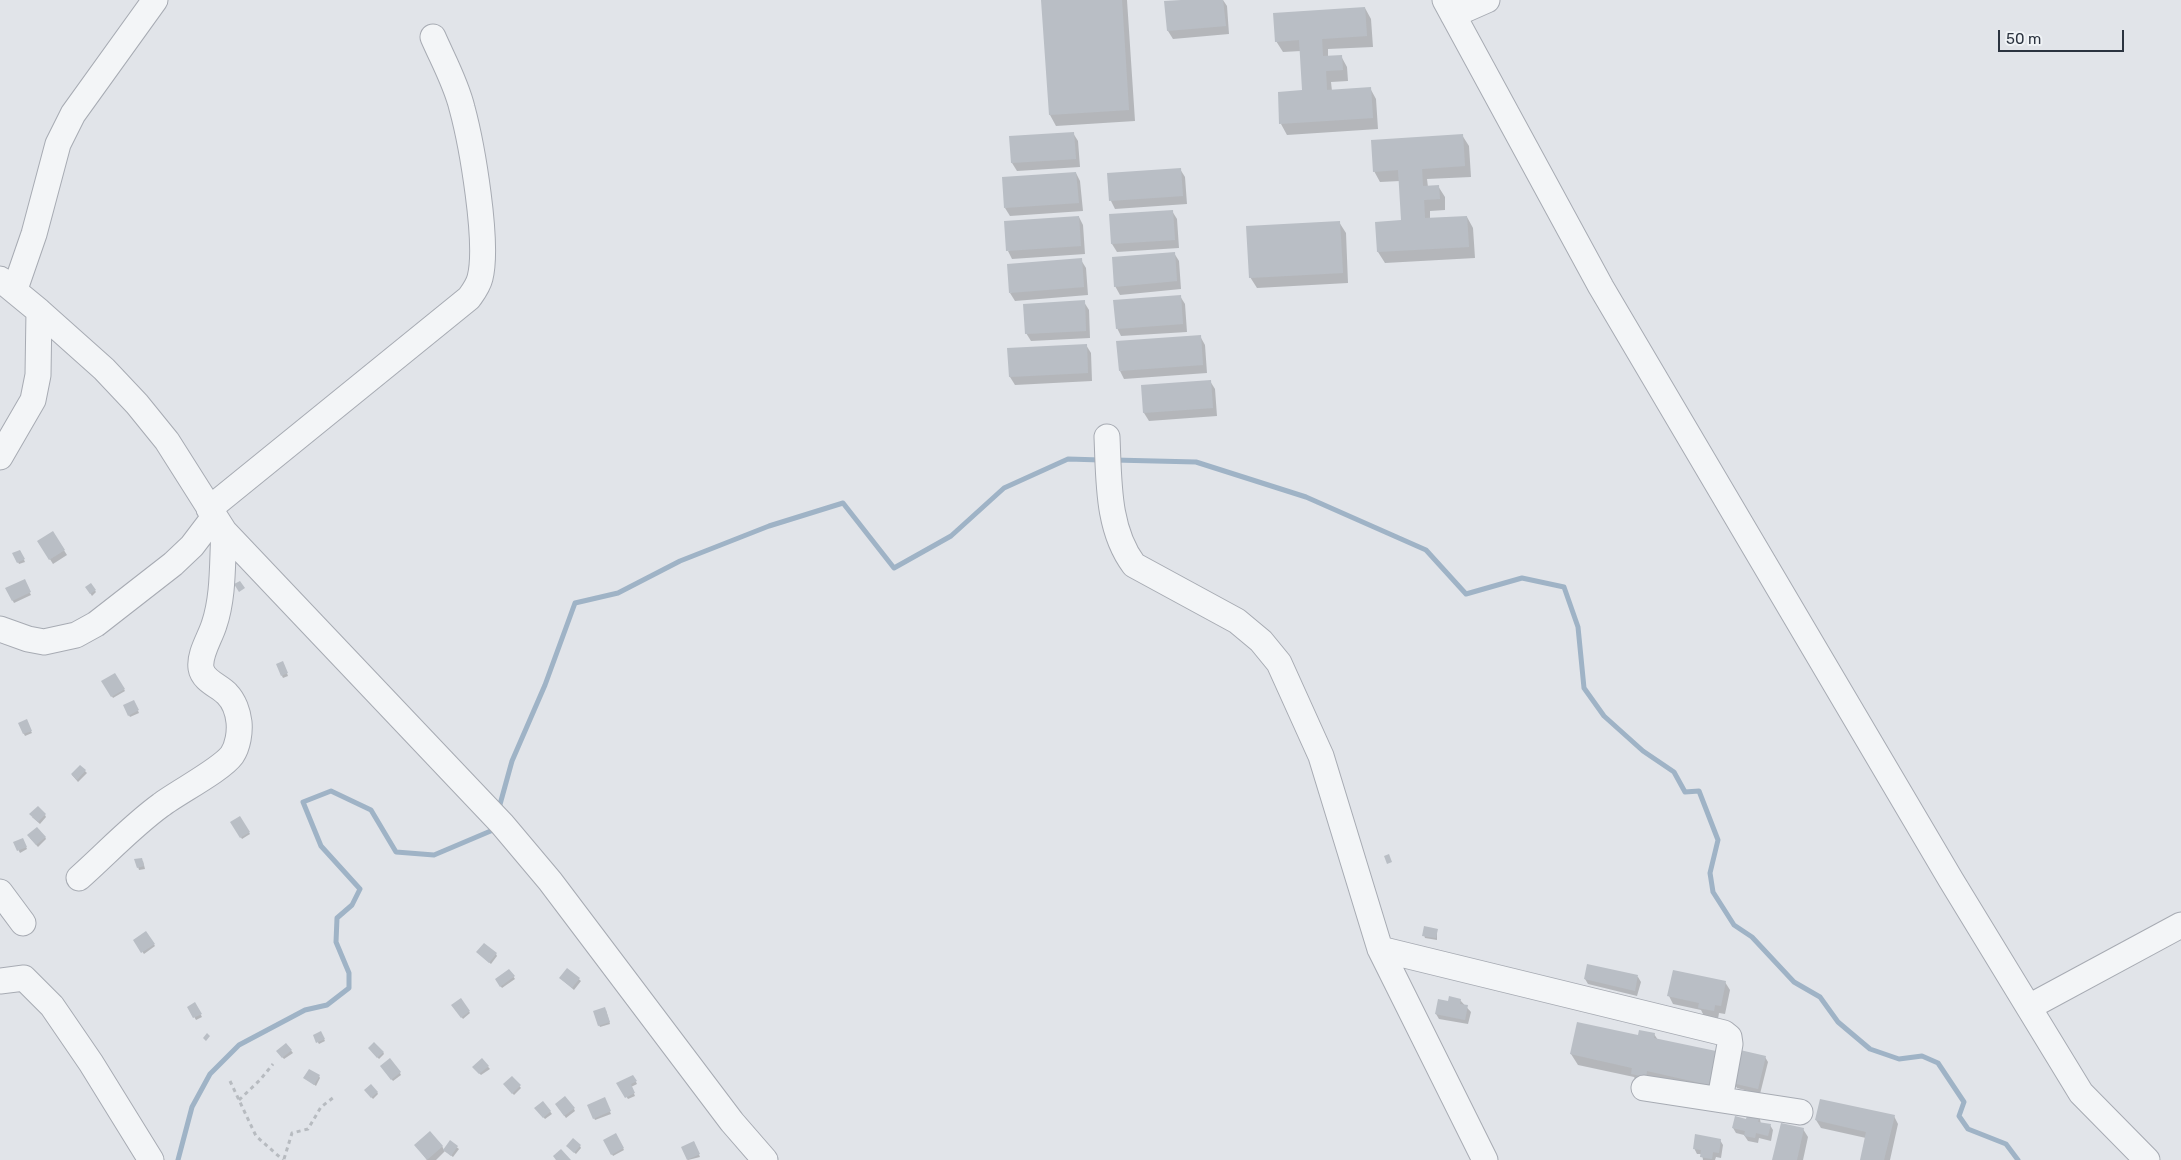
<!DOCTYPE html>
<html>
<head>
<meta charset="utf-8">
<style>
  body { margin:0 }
  #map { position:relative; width:2181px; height:1160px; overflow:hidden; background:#e1e4e9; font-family:Rubik,sans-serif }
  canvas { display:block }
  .scale { position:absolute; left:1998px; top:30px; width:126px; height:22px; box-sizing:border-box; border:2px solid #2b333f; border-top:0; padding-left:6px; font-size:15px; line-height:18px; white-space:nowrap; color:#2b333f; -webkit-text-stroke:4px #f0f3f6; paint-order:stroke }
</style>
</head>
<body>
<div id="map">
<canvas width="2181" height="1160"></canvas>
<div class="scale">50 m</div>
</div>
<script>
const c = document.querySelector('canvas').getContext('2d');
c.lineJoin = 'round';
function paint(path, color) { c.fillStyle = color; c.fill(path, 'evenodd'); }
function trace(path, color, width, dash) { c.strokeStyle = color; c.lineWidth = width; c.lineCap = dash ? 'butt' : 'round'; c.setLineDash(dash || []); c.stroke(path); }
paint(new Path2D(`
  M1042,0H1127L1135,121L1056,126L1050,115Z
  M1196,0H1223L1227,6L1229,34L1173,39L1168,31L1166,3Z
  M1365,8L1371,19L1373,47L1328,49V57L1341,56L1347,67L1348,81L1331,82L1332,91L1370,88L1376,99L1378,129L1287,135L1281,124L1304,91L1301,51L1283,52L1276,41Z
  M1073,133L1078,141L1080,167L1017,171L1012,163L1011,137Z
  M1462,135L1469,146L1471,177L1427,179L1428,187L1438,186L1445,197V210L1430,211V219L1467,217L1473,228L1475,258L1385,263L1378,252L1377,223L1403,222L1400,181L1380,182L1374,171Z
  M1180,169L1185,177L1187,204L1115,209L1111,201L1109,174Z
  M1076,173L1080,181L1083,211L1010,216L1005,208Z
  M1172,211L1177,219L1179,248L1117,252L1112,244L1110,215Z
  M1079,217L1083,225L1085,254L1012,259L1008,251Z
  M1339,222L1346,233L1348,283L1257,288L1250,277Z
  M1174,253L1179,261L1181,289L1120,295L1115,286Z
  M1081,260L1086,268L1088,295L1015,301L1010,293Z
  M1180,296L1185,304L1187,332L1121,336L1117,328Z
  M1084,302L1089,310L1090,338L1031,341L1026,333Z
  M1200,336L1205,345L1207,373L1124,379L1120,371Z
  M1086,345L1091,353L1092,381L1015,385L1010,377L1008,349Z
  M1210,381L1215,389L1217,416L1149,421L1144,413L1142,386Z
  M53,533L67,555L53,564L39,542Z
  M20,551L25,562L19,564L14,554Z
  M24,581L31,595L14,603L7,589Z
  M91,585L96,592L92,596L87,588Z
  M284,665L288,676L283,678L282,676Z
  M115,674L125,691L113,698L103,681Z
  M134,702L139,713L130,717L124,706Z
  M26,721L32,733L25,736L19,724Z
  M80,766L87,773L78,782L72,775Z
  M45,815L46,817L40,824L32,817Z
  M240,817L250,834L242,839L232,822Z
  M45,837L46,839L38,847L30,838Z
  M23,840L27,849L20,853L15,843Z
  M136,860L143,861L145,869L139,870Z
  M1437,931V940L1425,938L1424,935Z
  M146,933L155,946L144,954L134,940Z
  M477,952L496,954L497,956L491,964Z
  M567,969L581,981L574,990L560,978Z
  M509,970L515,979L502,988L496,980Z
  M1638,977L1641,982L1637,996L1588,984L1585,979Z
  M1725,982L1730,990L1725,1014L1719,1013L1718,1019L1704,1016L1701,1010L1673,1004L1669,996Z
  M461,1000L470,1013L463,1019L453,1005Z
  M1460,1000L1471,1012L1468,1024L1439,1019L1436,1014L1449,1003Z
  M195,1004L202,1017L196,1020L189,1007Z
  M606,1010L610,1024L600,1027L599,1025Z
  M321,1033L325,1041L319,1044L314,1036Z
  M1654,1034L1658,1040L1715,1052L1722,1064L1715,1095L1639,1085L1634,1077L1578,1065L1571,1054Z
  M286,1044L293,1053L284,1059L279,1053Z
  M371,1050L383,1052L384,1054L379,1059Z
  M1765,1057L1768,1062L1760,1094L1737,1088L1734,1083Z
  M482,1060L490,1069L481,1075L475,1069Z
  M383,1068L400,1073L401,1075L393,1081Z
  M319,1076L320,1078L316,1086L305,1078Z
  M633,1076L637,1084L631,1087L635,1096L628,1099L618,1084Z
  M512,1077L521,1088L514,1095L506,1086Z
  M367,1092H377L378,1094L373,1099Z
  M604,1099L611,1114L595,1120L594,1118Z
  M543,1102L552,1114L545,1119L537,1110Z
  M558,1107L574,1109L575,1111L566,1118Z
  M1759,1115L1761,1124L1770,1125L1773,1130L1771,1141L1759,1138L1758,1143L1748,1141L1744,1135L1736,1133L1733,1128Z
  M1894,1116L1898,1124L1890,1160H1862L1866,1138L1821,1128L1816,1120Z
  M1803,1129L1808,1137L1803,1160H1774Z
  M616,1135L624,1150L613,1156L605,1141Z
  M1720,1140L1723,1145L1721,1158L1716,1157L1715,1160H1703L1702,1154H1697L1694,1148Z
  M450,1142L459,1149L453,1157L445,1151L436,1160H427L416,1145L442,1146L444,1150Z
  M694,1142L700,1157L688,1160L683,1147Z
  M580,1146L581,1148L576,1154L568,1147Z`), '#0003');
trace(new Path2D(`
  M1114,460L1196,462L1306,497L1426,550L1466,594L1522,578L1564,587L1578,627L1584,688L1604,716L1643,751L1674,772L1685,792L1699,791L1718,840L1710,873L1713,892L1734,925L1752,937L1794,982L1820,997L1838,1022L1870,1049L1899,1059L1922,1056L1938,1063L1964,1102L1959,1116L1968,1129L2006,1144L2018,1160
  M499,808L512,761L545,685L575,603L618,593L680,561L769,526L843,503L894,568L951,536L1004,488L1068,459L1101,460
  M178,1160L192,1107L210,1074L239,1045L305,1010L327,1005L349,988V973L336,942L337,918L352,905L360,889L321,846L303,802L331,791L371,810L396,852L434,855L493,830L494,826`), '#9fb3c6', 5);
paint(new Path2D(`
  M1041,0H1122L1129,110L1049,115Z
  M1181,0H1223L1226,26L1167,31L1164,1Z
  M1365,7L1367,36L1322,39L1323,56L1342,55L1343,70L1326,71L1327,90L1371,87L1373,118L1279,124L1278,92L1302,90L1299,40L1275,42L1273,13Z
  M1074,132L1076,159L1011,163L1009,136Z
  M1463,134L1465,166L1422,169L1423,186L1439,185L1440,199L1424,200L1425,218L1467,216L1469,247L1377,252L1375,222L1401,220L1398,170L1373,172L1371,140Z
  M1181,168L1183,196L1109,201L1107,173Z
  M1076,172L1079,203L1004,208L1002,177Z
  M1173,210L1175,240L1111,244L1109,214Z
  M1079,216L1081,246L1006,251L1004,221Z
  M1340,221L1343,273L1249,278L1246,226Z
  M1175,252L1177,281L1114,287L1112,257Z
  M1082,258L1084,287L1009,293L1007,264Z
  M1181,295L1183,324L1116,329L1113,300Z
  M1085,300L1086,331L1025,334L1023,304Z
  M1201,335L1203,365L1119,371L1116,341Z
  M1087,344L1088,373L1009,377L1007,348Z
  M1211,380L1213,408L1143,413L1141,385Z
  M53,531L65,550L49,560L37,541Z
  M20,550L25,559L17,563L12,553Z
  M25,579L31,592L12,601L5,588Z
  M240,581L245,588L239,592L234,584Z
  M91,583L96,590L90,594L85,587Z
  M283,661L288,673L281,676L276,664Z
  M115,673L125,689L111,697L101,681Z
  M134,700L139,710L128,716L123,705Z
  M27,719L32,731L23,734L18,723Z
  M80,765L86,770L77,780L71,774Z
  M38,806L46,814L38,822L29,814Z
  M240,816L250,832L240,838L230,822Z
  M37,827L46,837L36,845L27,835Z
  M23,838L27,847L17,851L13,842Z
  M1389,854L1392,862L1387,864L1384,856Z
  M142,858L144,866L137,868L134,859Z
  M1424,926L1438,929L1436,938L1422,936Z
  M146,931L155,944L141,953L133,940Z
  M484,943L497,953L489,963L476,952Z
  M1587,964L1638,975L1635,991L1584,979Z
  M567,968L580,978L572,988L559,978Z
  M509,969L515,976L500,987L495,979Z
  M1673,970L1726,981L1721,1006L1715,1005L1714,1011L1698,1008L1699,1003L1667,996Z
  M1449,996L1461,999L1460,1004L1468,1005L1465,1020L1435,1014L1438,999L1448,1001Z
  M461,998L470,1011L461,1018L451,1005Z
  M195,1002L202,1014L193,1018L187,1007Z
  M605,1007L610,1022L598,1026L593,1011Z
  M1577,1022L1638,1035L1639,1030L1655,1033L1654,1038L1716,1051L1709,1085L1647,1071L1646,1077L1631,1074L1632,1068L1570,1054Z
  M321,1031L325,1039L316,1043L313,1035Z
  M207,1033L210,1036L206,1041L203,1038Z
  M374,1042L384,1052L377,1058L368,1048Z
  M286,1043L292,1050L282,1058L276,1051Z
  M1740,1050L1766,1056L1758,1089L1732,1083Z
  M390,1058L401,1072L391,1080L380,1066Z
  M482,1058L489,1066L479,1074L472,1067Z
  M309,1069L320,1075L314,1085L303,1078Z
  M633,1075L637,1081L631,1084L635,1093L625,1098L616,1083Z
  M512,1076L521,1085L512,1094L503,1084Z
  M371,1084L378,1092L371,1098L364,1090Z
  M565,1096L575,1108L564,1116L555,1104Z
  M605,1097L611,1111L593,1119L587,1105Z
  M1820,1099L1895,1115L1884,1160H1860L1866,1132L1815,1120Z
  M543,1101L551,1111L543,1118L534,1108Z
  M1748,1112L1760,1114L1758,1122L1771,1124L1768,1136L1756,1133L1755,1138L1744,1136L1745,1131L1732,1128L1735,1116L1746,1119Z
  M1781,1123L1804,1128L1797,1160H1772Z
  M430,1131L443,1146L427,1160L414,1145Z
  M616,1133L624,1148L611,1155L603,1140Z
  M1695,1134L1721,1139L1719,1153L1713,1152L1712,1159L1700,1157L1701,1150L1693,1149Z
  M573,1138L581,1145L574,1153L566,1146Z
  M450,1140L458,1146L451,1156L443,1150Z
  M694,1141L700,1154L687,1160L681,1147Z
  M561,1149L571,1160H556L553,1156Z`), '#b9bec5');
const minor = new Path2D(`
  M1445,0L1601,287L1951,880L2081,1093L2147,1160
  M1453,15L1487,0
  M0,279L39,311L104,369L137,404L167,441L224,531L502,824L550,881L732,1122L765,1160
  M15,289L34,234L58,144L73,114L155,0
  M1107,437C1109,480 1107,529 1134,565L1237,621L1261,641L1279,663L1321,756L1380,949L1485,1160
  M0,457L33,400L38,375L39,311
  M209,509L469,298C474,291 478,286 480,278C489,243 472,145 462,108C456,83 443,60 433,37
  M0,629L28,639L44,642L76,635L96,624L173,564L192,546L214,517
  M79,878C106,854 132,826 161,805C178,792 221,770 232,755C238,746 240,732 239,722C238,713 234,701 227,694C220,686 203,681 201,668C199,654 210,638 214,625C224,596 222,561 224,531
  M0,892L23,923
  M1380,949L1724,1033L1729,1037L1730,1044L1720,1099
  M0,981L24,978L52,1006L91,1063L151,1160
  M2029,1007L2181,925
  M1644,1088L1800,1112`);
trace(minor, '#a7abb3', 27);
trace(new Path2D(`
  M230,1081L256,1136L283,1160
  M239,1100L260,1080L273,1064
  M284,1159L292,1133L308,1129L321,1107L334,1097`), '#b7bbc0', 3, [4, 4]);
trace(minor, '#f3f5f7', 25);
</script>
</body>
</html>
